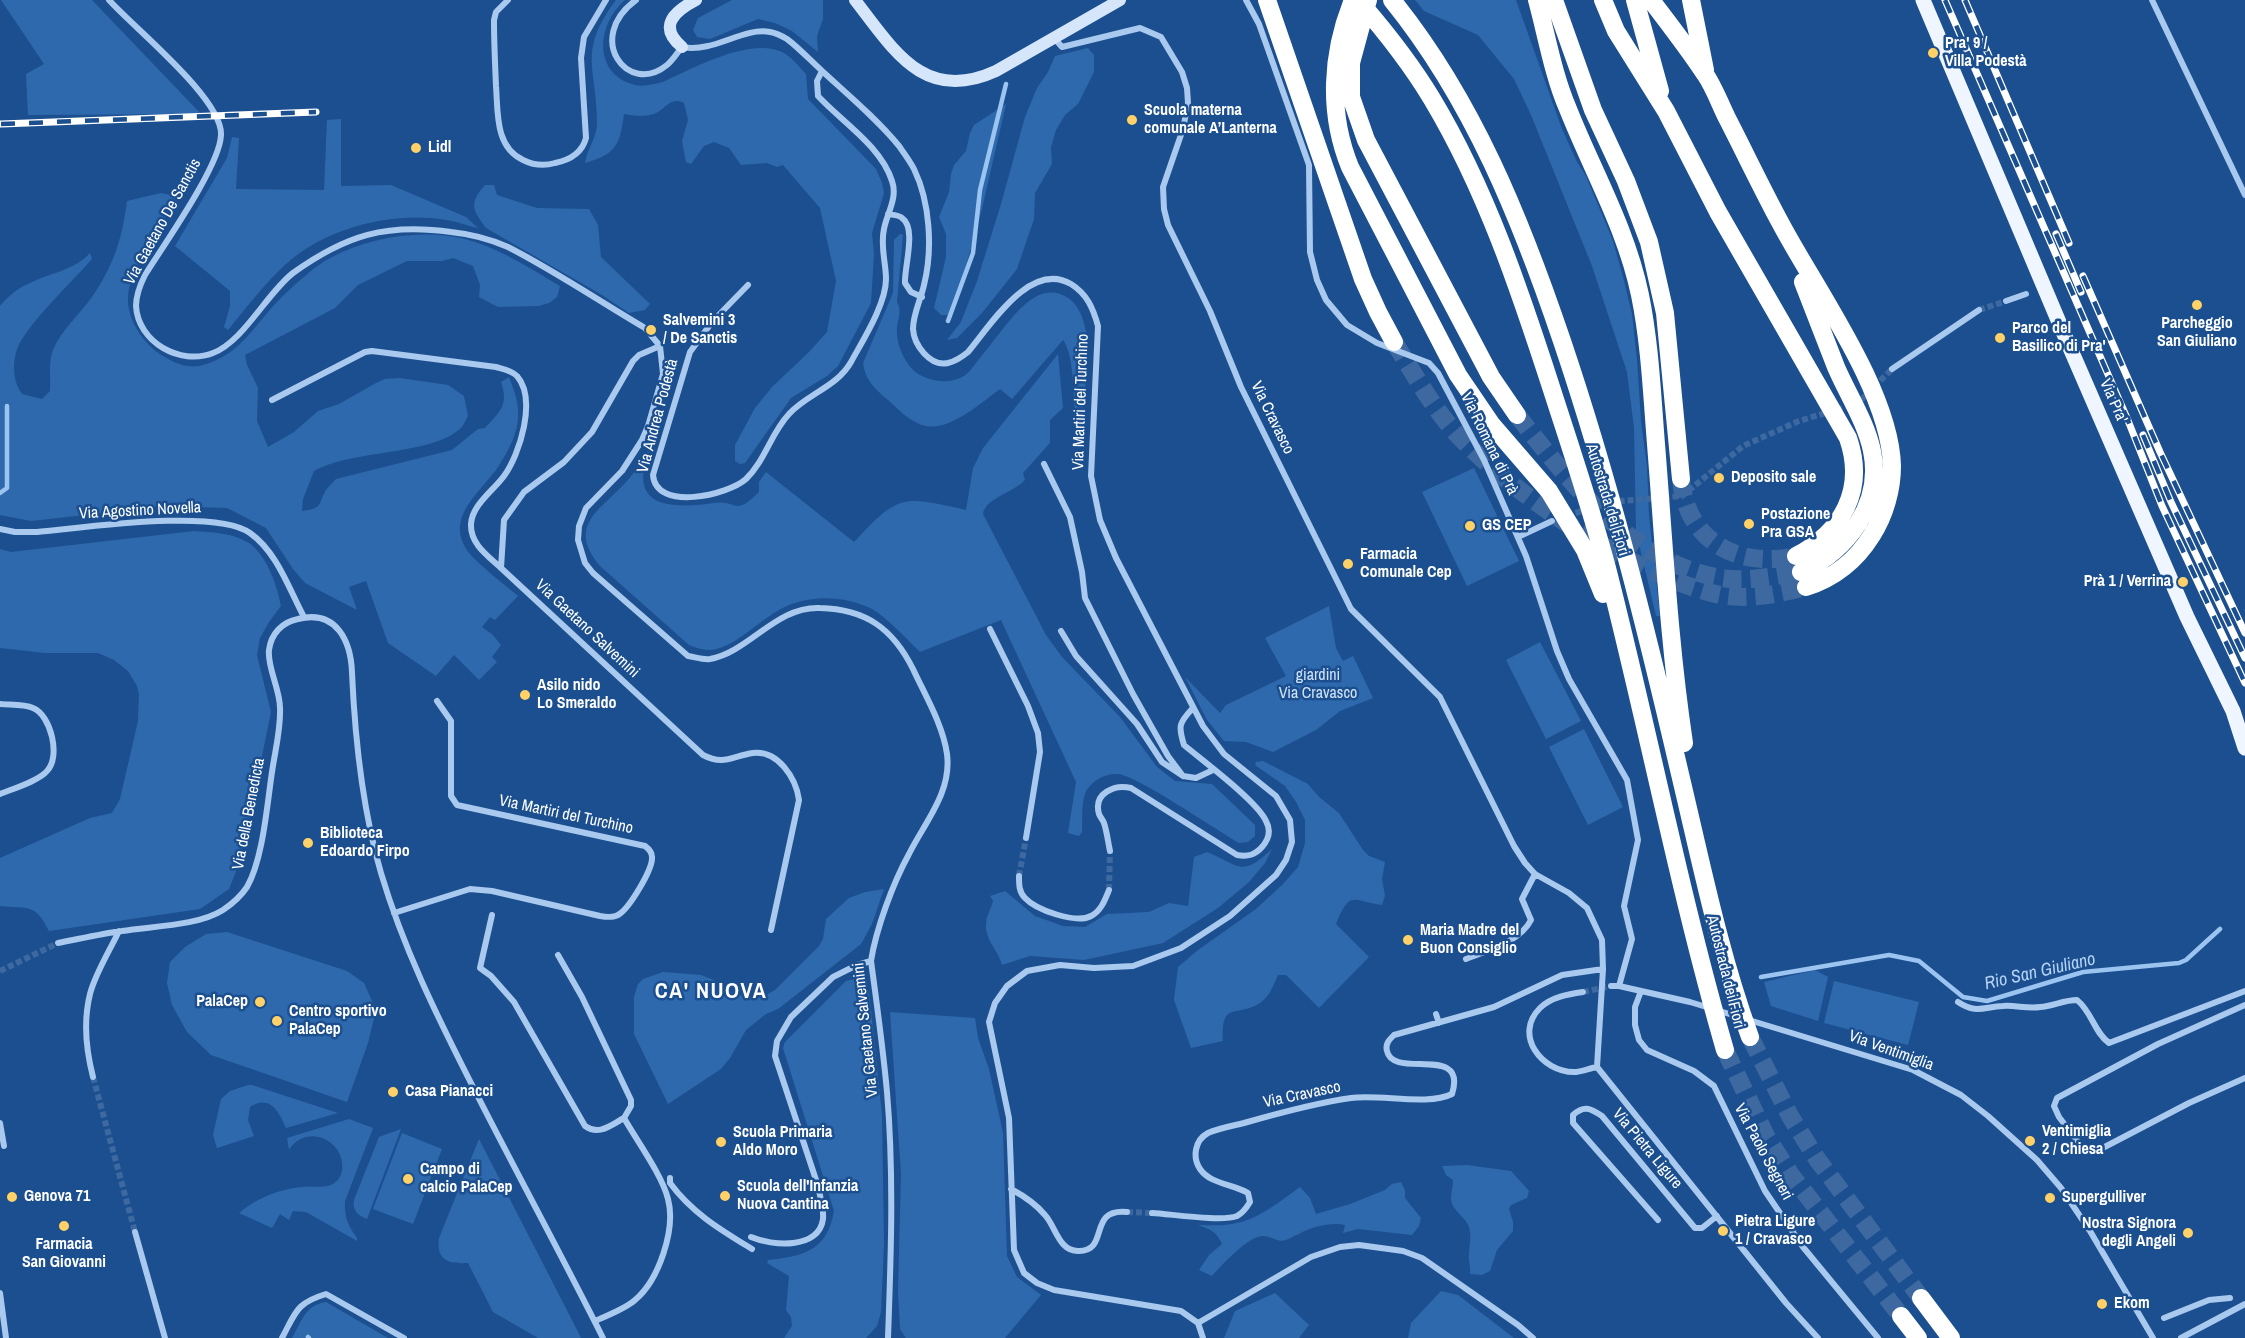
<!DOCTYPE html>
<html>
<head>
<meta charset="utf-8">
<style>
  body { margin:0 }
  canvas { display:block; background:#1b4f8f }
</style>
</head>
<body>
<canvas width="2245" height="1338"></canvas>
<script>
const c = document.querySelector('canvas').getContext('2d');
c.lineJoin = 'round';
function paint(path, color) { c.fillStyle = color; c.fill(path, 'evenodd'); }
function trace(path, color, width, dash) { c.strokeStyle = color; c.lineWidth = width; c.lineCap = dash ? 'butt' : 'round'; c.setLineDash(dash || []); c.stroke(path); }
function drawText(font, color, halo, rows, align = 'center') {
  c.font = font + ' "Archivo Narrow",sans-serif'; c.lineWidth = 5; c.setLineDash([]); c.textBaseline = 'middle'; c.strokeStyle = halo; c.fillStyle = color; for (const [text, x, y, turn = 0] of rows) {
    c.save(); c.translate(x, y); c.rotate((+turn || 0) * Math.PI / 180); c.textAlign = isNaN(turn) ? turn : align; if (halo) c.strokeText(text, 0, 0); c.fillText(text, 0, 0); c.restore();
  }
}
paint(new Path2D(`
  M1,0H92L201,114L28,115L26,74L44,64Z
  M616,0H625C597,24 592,74 635,85C644,87 654,84 663,82C693,68 750,37 782,52C791,56 799,67 806,74L808,99L876,169L882,183L884,193L872,233L874,254L871,303L838,366L827,376L791,398L745,463L740,464L735,461V445L755,408L772,387L808,353L827,332L836,281L820,208L783,165L777,167L767,163L741,165L729,148L714,142L704,146L691,164L686,162L682,141L688,120L684,103C670,96 665,110 654,114C645,117 632,116 624,114C620,144 617,154 585,163C587,149 597,138 597,123C597,67 577,52 616,0Z
  M732,0H823V19L817,36L818,52L792,31L775,23L758,19L710,39L697,37L693,30L698,18Z
  M1415,0H1516L1562,129L1577,162L1586,176L1613,241L1623,277L1632,314L1637,360L1641,421L1647,467L1649,516L1660,616H1656L1636,531L1634,428L1627,372L1592,266L1531,115L1514,79L1478,35L1424,11Z
  M1088,48L1094,55V72L1078,104L1065,115L1056,130L1051,147L1052,164L1035,193L1034,219L1017,269L982,313L957,338L947,340L961,322L977,281L1001,204L1025,117L1037,88L1048,72L1055,56Z
  M1006,104L981,213L956,301L948,315H941L934,308L946,257V234L939,217L949,192L951,174L954,165L966,151L970,133L974,125Z
  M341,119V186L391,185L466,217L478,228C468,226 458,222 447,220C393,211 327,227 286,264C265,283 246,308 228,330L224,327L230,306V291L175,246L227,158L232,137L239,138L236,189L324,190L327,120Z
  M485,185H494L497,195L537,208L589,209L598,225L601,257L650,304L645,310L629,313L602,295L486,228C473,210 468,204 485,185Z
  M161,193L179,197C165,220 128,272 128,297C127,318 141,340 157,352C170,361 186,370 203,365C244,354 257,319 287,292C299,281 315,266 330,258C372,236 429,227 475,242C505,252 533,270 560,286L557,297L549,303L538,306L498,307L479,297L480,285L473,266L453,258L442,261H407L358,285L335,308L245,355L247,365L258,388L257,421L268,447L294,432L318,411L339,404L376,383L385,379L400,378L448,385L464,396L468,416C466,419 464,425 461,428C431,456 353,449 314,471L303,499L302,511C323,508 317,506 326,490C329,486 333,482 336,479L452,450L478,429L485,428C500,412 509,405 501,382L509,377C514,390 519,402 518,417C518,434 507,453 498,467C480,493 442,519 470,554C481,567 504,584 518,596L495,620L490,617L482,627L493,635L501,645L492,657L497,662L479,680L454,655L436,676L388,643L366,581L349,587L357,610L305,583L293,569L266,528L227,508L166,506L31,521L0,515V306C8,296 18,288 30,283C50,273 75,270 90,253L92,259C73,281 27,324 17,349C12,364 13,382 22,394L42,399L50,391C51,377 48,364 53,350C61,330 80,314 92,297C114,265 122,239 127,201Z
  M900,234L903,235L897,302C903,313 896,321 897,333C897,347 907,368 920,375C933,382 951,384 964,376C970,372 975,364 979,359C993,343 1005,324 1020,309C1032,298 1044,289 1060,294C1100,308 1085,379 1083,412H1075C1073,394 1074,354 1063,340L1012,399L1000,389C982,402 950,431 926,426C911,423 899,410 888,400C875,389 865,380 863,363L893,293L894,240Z
  M1058,354L1063,408L1050,420V443L1023,473L1025,480C1013,493 985,498 983,514L1046,635L1062,657L1120,717L1157,767L1175,781L1212,784L1255,825V836L1248,842L1239,843C1218,831 1136,775 1118,774C1107,773 1095,779 1089,787C1080,797 1083,819 1082,832L1079,836L1068,833L1076,782L1001,620L920,652C908,640 885,616 872,609C842,594 802,594 774,613C756,624 740,641 720,648C709,652 699,649 689,645L600,566C566,525 601,510 626,482C637,471 644,456 653,443C650,450 647,458 645,465C633,512 684,507 714,503C738,499 733,518 759,492V482L766,472L854,542C900,493 902,496 966,510L973,468L983,448Z
  M1474,468L1519,561L1467,586L1422,492Z
  M194,531C211,532 233,533 249,543C267,556 277,585 281,606L269,622L260,638L257,655L271,712L241,859L229,889L200,909L49,931C35,903 29,909 0,906V858L90,818L112,813L120,799L138,721L139,695L137,686L128,671L114,660L98,653H45L0,648V549L11,552Z
  M1329,606L1336,648L1343,661L1353,656L1373,698L1340,711L1316,730L1273,752L1246,742L1224,741L1207,720L1185,677L1220,713L1226,705L1286,676L1265,638Z
  M1540,642L1581,721L1546,739L1506,660Z
  M1584,729L1623,807L1588,825L1549,747Z
  M1263,761L1308,784L1319,797L1339,813L1363,850L1369,856L1385,862L1382,879L1385,896L1382,905C1353,901 1350,889 1336,924L1369,957L1319,1008L1286,975H1278C1273,986 1270,996 1260,1003C1236,1018 1221,1000 1223,1041L1191,1048L1174,1000L1178,967L1198,950L1256,909L1283,884L1298,867L1305,843V820L1296,802L1285,786L1255,765L1256,762Z
  M1272,849L1265,863L1249,882L1218,908L1163,943L1084,960L1030,956L1002,965C999,951 985,940 986,925C986,916 991,909 993,901L990,896L1005,891L1035,916L1063,926L1085,927L1107,914L1149,912L1169,903L1188,906L1194,857L1207,852C1241,866 1241,878 1272,849Z
  M884,889L872,924L861,944L778,1009L766,1014L746,1030L730,1058L721,1069L668,1104L634,1034V997L638,984L643,979L663,972L701,975L714,980L736,995L764,996L775,990L819,946L823,939L826,919L849,898L865,892Z
  M227,932L347,971L364,983L376,1010L368,1043L347,1102L211,1055L187,1032L172,1005L167,983L170,962L185,947L206,934Z
  M1815,970L1828,977L1818,1021L1771,1006L1764,982Z
  M855,979L864,983L869,991L882,1115L884,1244L881,1312L877,1326L866,1338H784L792,1326L791,1317L786,1310L789,1276L767,1263L768,1260C804,1256 827,1251 834,1211L783,1048L785,1042L846,981Z
  M1834,981L1919,1002L1908,1045L1824,1023Z
  M890,1012L975,1018L978,1038L989,1069L1003,1133L1007,1256L1017,1277L1041,1295L1005,1338H906L900,1329L898,1292L901,1174Z
  M248,1085H252L338,1113L286,1128C279,1112 270,1094 250,1107L248,1120L254,1136L217,1148L213,1135L221,1099L230,1091Z
  M349,1119L373,1128L345,1201C344,1216 348,1226 357,1238V1241L306,1212L293,1211L289,1220L280,1214L272,1228L239,1213C257,1198 277,1190 301,1187C312,1185 323,1189 333,1184C345,1177 344,1161 338,1151C326,1132 300,1131 289,1150L287,1138Z
  M401,1129L367,1219C358,1215 352,1211 354,1200L379,1137Z
  M402,1133L442,1149L413,1224L373,1209Z
  M479,1139L574,1324L581,1338H538L493,1312L468,1263C449,1264 436,1261 439,1238Z
  M1467,1165L1511,1171L1529,1191L1527,1198L1511,1205L1509,1209L1513,1222V1231L1497,1250L1490,1271L1482,1275L1470,1274C1471,1267 1468,1261 1469,1255C1469,1245 1472,1237 1469,1227C1465,1216 1452,1211 1451,1199C1451,1194 1453,1186 1453,1180L1446,1175L1442,1166Z
  M1401,1182L1405,1190V1198L1421,1218L1419,1226L1412,1235L1358,1229L1343,1233L1345,1225C1331,1222 1311,1227 1299,1234C1295,1235 1290,1239 1286,1240C1277,1243 1272,1236 1263,1236C1248,1236 1222,1265 1212,1276L1199,1270L1209,1255L1222,1244C1217,1232 1210,1229 1198,1225C1209,1225 1221,1226 1232,1224C1258,1220 1279,1202 1300,1187L1310,1198L1316,1214L1350,1204L1385,1190L1392,1184Z
  M1441,1291L1458,1295L1514,1338H1408L1411,1323Z
  M1275,1293L1309,1325L1299,1338H1224L1235,1311Z
  M326,1302L388,1338H292C302,1321 305,1305 326,1302Z`), '#2e69ad');
trace(new Path2D(`
  M948,321L973,253L980,190L1006,84
  M0,493L7,488V406
  M1761,977L1889,955L1919,961L1963,997L1987,1001L2083,972L2179,963L2186,960L2220,929
  M308,1337L309,1338`), '#9cc4f0', 4.5);
trace(new Path2D(`
  M1979,310L2006,301
  M1567,516L1608,502L1682,496L1743,446L1799,421L1858,403L1892,369
  M1019,876L1026,838
  M1109,890L1110,851
  M0,971L58,943
  M1583,992L1611,986
  M93,1077L135,1232
  M1127,1212L1152,1213`), '#3d69a0', 6, [6, 3]);
trace(new Path2D(`
  M1394,342C1413,372 1431,405 1455,432C1511,494 1634,575 1716,594C1745,601 1777,594 1806,587
  M1517,415C1568,480 1630,560 1715,577C1743,583 1773,576 1801,572
  M1681,479C1686,541 1738,569 1796,556
  M1750,1037L1790,1116L1817,1159L1921,1298
  M1725,1050L1766,1136L1791,1175L1901,1316`), '#3d69a0', 18, [18, 9]);
trace(new Path2D(`
  M109,0C134,28 223,99 221,135C220,166 163,246 145,275C140,285 136,295 136,306C138,342 180,366 213,353C243,342 267,293 293,273C346,235 386,223 451,232C470,234 490,239 508,247C555,271 599,301 645,328L660,346L663,374L648,426L642,440L622,471L586,508L579,526L578,540L585,563L593,573L688,656C695,657 703,660 710,659C749,652 776,606 820,608C866,609 893,629 913,669C925,695 943,725 947,754C952,792 925,822 909,854C893,883 876,929 871,961C877,1005 883,1048 887,1092C894,1174 891,1256 888,1338
  M508,0L496,12L494,20C494,42 495,64 496,86C498,113 495,147 523,160C533,165 545,166 555,163C570,160 582,153 586,138L581,58L584,37L606,0
  M636,0C584,38 628,97 667,65C673,60 677,53 682,47C715,53 742,27 770,32C776,33 782,36 787,39C799,48 810,60 821,70C847,94 876,118 899,146C904,153 910,161 914,169C930,202 933,249 924,285C921,299 913,314 913,329C914,345 930,367 948,363C956,361 962,357 968,352C990,326 1030,260 1071,284C1087,294 1093,308 1098,326L1091,476L1100,520L1116,558L1203,726L1224,754L1276,796L1290,820L1292,842L1286,860L1276,875L1230,916L1181,948L1133,966L1094,968L1060,965L1027,971L1007,986L995,1003L989,1022L1009,1118L1014,1250L1024,1273L1037,1283L1054,1290L1181,1311L1198,1323L1203,1338
  M1246,0L1259,24L1309,165L1310,252L1317,280L1326,300L1347,325L1377,343L1429,363L1438,373L1484,460L1526,556L1557,651L1569,679L1627,780L1638,840L1624,906L1632,939L1619,986
  M2152,0L2245,195
  M1055,39L1062,47L1140,28L1161,37L1182,72L1187,88L1188,103L1183,129L1163,187L1164,209L1168,225L1210,311L1241,387L1351,609L1440,697L1514,846L1525,863L1535,874L1569,893L1587,908L1602,940L1603,969L1597,1067
  M888,214C893,215 899,215 902,218C917,228 904,268 905,283L911,292L922,297
  M748,285L712,322L690,352L653,475C656,512 728,495 746,479C765,461 771,433 789,414C807,394 837,387 851,362C863,340 886,304 886,279C886,263 880,246 884,229C887,213 898,198 892,181C881,146 842,122 818,96L817,81L822,71
  M2006,301L2026,294
  M1892,369L1979,310
  M272,400L365,352L372,351L496,367C503,369 511,370 517,376C537,399 520,454 504,476C493,491 472,505 471,524C470,544 488,556 501,568L504,520L524,492L564,462L592,432L633,361L639,355L660,346
  M1044,464L1070,517L1082,572L1085,598L1133,694L1168,756L1183,776
  M0,529L15,532H37C82,528 216,508 250,533C277,552 289,589 304,617
  M1518,537L1552,521
  M501,568L703,755C724,766 732,756 753,753C778,750 796,778 799,800L771,930
  M990,629L1028,706L1038,733L1040,752L1026,838
  M1061,631L1076,656L1137,724L1162,762L1183,776L1196,778L1213,770
  M0,704C10,705 24,704 33,708C51,715 61,757 47,771C39,781 12,789 0,794
  M1110,851C1108,842 1107,832 1104,823C1103,820 1100,817 1099,814C1093,793 1115,784 1131,788L1237,855C1248,857 1255,855 1262,847C1269,839 1271,830 1266,821C1257,801 1203,761 1184,745C1178,726 1179,723 1192,709
  M1019,876C1019,885 1019,892 1025,898C1036,910 1076,924 1091,916C1101,911 1105,900 1109,890
  M394,913L470,889L492,891L600,916C606,917 613,918 618,915C629,909 653,869 652,857C652,852 649,849 645,846L457,805L451,796V721L437,701
  M492,915L480,968L491,976L514,1002L585,1126C599,1136 611,1125 624,1118
  M58,943C79,939 100,934 122,931C152,926 198,926 223,910C232,904 241,896 247,887C263,859 267,805 272,772C275,751 281,729 280,708C280,689 267,667 269,650C271,634 282,622 298,619C337,609 351,642 352,673C355,740 362,808 381,873C403,947 436,1014 471,1083C514,1168 560,1252 603,1338
  M558,955L582,997L631,1100V1106L624,1118C637,1141 662,1175 668,1199C676,1229 659,1280 635,1300C625,1309 608,1315 595,1321
  M1466,959C1488,950 1520,942 1531,920L1522,899L1535,874
  M1611,986H1619L1690,1002L1913,1070L1961,1095L1988,1116L2037,1160L2061,1188L2090,1231L2153,1338
  M1641,991L1635,1007V1025L1639,1040L1647,1050L1694,1071L1714,1086L1765,1191L1803,1247L1878,1338
  M1583,992C1569,994 1551,997 1540,1008C1513,1035 1542,1072 1574,1072C1581,1072 1590,1068 1597,1067
  M1958,1002C1976,1014 1983,1007 2003,1006C2015,1005 2028,1009 2040,1007C2053,1006 2064,1000 2077,1000C2092,1012 2094,1032 2109,1043L2245,991
  M2245,1005L2158,1044L2057,1098L2054,1106L2059,1117L2085,1151L2095,1152L2189,1103L2245,1078
  M1436,1014L1439,1023
  M1597,1067L1786,1303L1818,1338
  M93,1077C86,1050 83,1022 90,994C95,974 110,950 119,931
  M0,1123L4,1146
  M670,1178V1183C692,1213 721,1230 752,1249
  M1011,1189C1024,1196 1036,1204 1045,1215C1056,1227 1059,1252 1079,1251C1110,1251 1087,1208 1127,1212
  M1152,1213C1171,1214 1222,1222 1237,1216C1243,1213 1247,1207 1250,1202L1248,1193C1233,1184 1210,1184 1200,1169C1192,1157 1195,1140 1208,1133C1219,1128 1232,1126 1244,1123C1279,1113 1315,1103 1351,1098C1380,1094 1428,1106 1452,1094C1468,1043 1393,1080 1387,1051C1385,1044 1389,1040 1394,1035L1494,1007L1562,975L1603,969
  M1658,1220L1573,1123V1115C1584,1105 1590,1108 1602,1116L1695,1228H1702L1717,1216
  M135,1232L165,1338
  M751,1237C772,1246 819,1250 823,1219C824,1208 820,1197 818,1186L775,1056L777,1041L791,1017L833,977L857,965L871,961
  M0,1293L6,1338
  M2164,1318L2209,1300L2230,1298
  M1198,1323L1311,1257L1340,1247L1359,1245L1403,1251L1422,1258L1518,1325L1533,1338
  M282,1338C296,1312 296,1303 326,1294L404,1338
  M2181,1338L2245,1304`), '#a9c9ee', 6);
trace(new Path2D(`
  M855,0C894,50 924,104 996,71L1120,0
  M682,47C657,26 675,11 696,0`), '#d6e6fa', 12);
trace(new Path2D(`
  M1923,0L2061,327L2187,617L2233,711L2245,748`), '#f0f6ff', 15);
trace(new Path2D(`
  M1267,0L1363,279L1378,312L1394,342
  M1353,0C1331,54 1328,113 1350,167L1458,375L1492,425L1549,491L1585,550L1603,594
  M1358,0C1385,31 1411,64 1432,99C1486,189 1520,291 1552,390C1571,449 1591,508 1607,568C1648,728 1679,891 1725,1050
  M1368,0L1351,63V97L1366,140L1491,377L1517,415
  M1392,0C1473,100 1521,220 1562,341C1610,483 1646,628 1680,774C1701,862 1719,952 1750,1037
  M1537,0C1547,37 1553,74 1568,109C1593,172 1626,228 1640,295C1650,344 1652,395 1656,444C1664,544 1669,644 1684,743
  M1554,0L1593,110L1626,181L1649,242L1665,313L1681,479
  M1603,0L1616,31L1666,111L1718,212L1848,438C1866,490 1842,532 1796,556
  M1635,0L1660,91
  M1651,0C1669,24 1688,48 1705,74C1714,87 1720,104 1727,118C1745,153 1762,189 1781,224C1816,290 1890,391 1892,466C1892,489 1885,515 1872,535C1856,561 1834,578 1806,587
  M1691,0L1705,70
  M1801,572C1847,551 1883,504 1872,451C1866,422 1848,395 1836,367C1825,339 1814,310 1803,282
  M1921,1298L1951,1338
  M1901,1316L1918,1338`), '#fff', 18);
const rail = new Path2D(`
  M1945,0L2127,418L2162,506L2245,683
  M1965,0L2069,243
  M1,124L316,112
  M2056,234L2081,292
  M2083,276L2160,452L2245,633
  M2143,435L2171,502L2245,658`);
trace(rail, '#fff', 7);
trace(rail, '#1b4f8f', 4.5, [14]);
for (const [x, y, r, color] of [
  [1933,53,6,"#ffd166"],
  [1132,120,6,"#ffd166"],
  [416,148,6,"#ffd166"],
  [2197,305,6,"#ffd166"],
  [651,330,6,"#ffd166"],
  [2000,338,6,"#ffd166"],
  [1719,478,6,"#ffd166"],
  [1749,524,6,"#ffd166"],
  [1470,526,6,"#ffd166"],
  [1348,564,6,"#ffd166"],
  [2183,582,6,"#ffd166"],
  [525,695,6,"#ffd166"],
  [308,843,6,"#ffd166"],
  [1408,940,6,"#ffd166"],
  [260,1002,6,"#ffd166"],
  [277,1021,6,"#ffd166"],
  [393,1092,6,"#ffd166"],
  [2030,1141,6,"#ffd166"],
  [721,1142,6,"#ffd166"],
  [408,1179,6,"#ffd166"],
  [725,1196,6,"#ffd166"],
  [12,1197,6,"#ffd166"],
  [2050,1198,6,"#ffd166"],
  [64,1226,6,"#ffd166"],
  [1723,1231,6,"#ffd166"],
  [2188,1233,6,"#ffd166"],
  [2102,1304,6,"#ffd166"]
]) { const dot = new Path2D(); dot.arc(x, y, r, 0, 2 * Math.PI); c.fillStyle = color; c.fill(dot); trace(dot, '#1b4f8f', 2); }
drawText('bold 16px', '#fff', '#1b4f8f', [
  ["Pra' 9 /",1945,44],
  ["Villa Podestà",1945,62],
  ["Scuola materna",1144,111],
  ["comunale A’Lanterna",1144,129],
  ["Lidl",428,148],
  ["Salvemini 3",663,321],
  ["/ De Sanctis",663,339],
  ["Parcheggio",2197,324,"center"],
  ["San Giuliano",2197,342,"center"],
  ["Parco del",2012,329],
  ["Basilico di Pra'",2012,347],
  ["Deposito sale",1731,478],
  ["Postazione",1761,515],
  ["Pra GSA",1761,533],
  ["GS CEP",1482,526],
  ["Farmacia",1360,555],
  ["Comunale Cep",1360,573],
  ["Prà 1 / Verrina",2171,582,"right"],
  ["Asilo nido",537,686],
  ["Lo Smeraldo",537,704],
  ["Biblioteca",320,834],
  ["Edoardo Firpo",320,852],
  ["Maria Madre del",1420,931],
  ["Buon Consiglio",1420,949],
  ["PalaCep",248,1002,"right"],
  ["Centro sportivo",289,1012],
  ["PalaCep",289,1030],
  ["Casa Pianacci",405,1092],
  ["Ventimiglia",2042,1132],
  ["2 / Chiesa",2042,1150],
  ["Scuola Primaria",733,1133],
  ["Aldo Moro",733,1151],
  ["Campo di",420,1170],
  ["calcio PalaCep",420,1188],
  ["Scuola dell'Infanzia",737,1187],
  ["Nuova Cantina",737,1205],
  ["Genova 71",24,1197],
  ["Supergulliver",2062,1198],
  ["Pietra Ligure",1735,1222],
  ["1 / Cravasco",1735,1240],
  ["Nostra Signora",2176,1224,"right"],
  ["degli Angeli",2176,1242,"right"],
  ["Farmacia",64,1245,"center"],
  ["San Giovanni",64,1263,"center"],
  ["Ekom",2114,1304]
], 'left');
drawText('16px', '#fff', '#1b4f8f', [
  ["Via Gaetano De Sanctis",163,222,-61],
  ["Via Pra'",2113,401,66],
  ["Via Martiri del Turchino",1081,402,-88],
  ["Via Andrea Podestà",658,416,-75],
  ["Via Cravasco",1272,418,64],
  ["Via Romana di Prà",1489,444,64],
  ["Autostrada dei Fiori",1607,500,73],
  ["Via Agostino Novella",140,511,-3],
  ["Via Gaetano Salvemini",587,629,43],
  ["Via della Benedicta",249,814,-79],
  ["Via Martiri del Turchino",566,815,12],
  ["Autostrada dei Fiori",1725,972,76],
  ["Via Gaetano Salvemini",866,1030,-96],
  ["Via Ventimiglia",1891,1051,20],
  ["Via Cravasco",1302,1095,-12],
  ["Via Pietra Ligure",1647,1149,50],
  ["Via Paolo Segneri",1763,1152,62]
]);
drawText('16px', '#cfe3fa', '#1b4f8f', [
  ["giardini",1318,676],
  ["Via Cravasco",1318,694]
]);
drawText('italic 18px', '#b5d3f5', '#1b4f8f', [
  ["Rio San Giuliano",2040,972,-13]
]);
c.letterSpacing = '1.5px';
drawText('bold 22px', '#fff', '#1b4f8f', [
  ["CA' NUOVA",711,992]
]);
c.letterSpacing = '0px';
</script>
</body>
</html>
